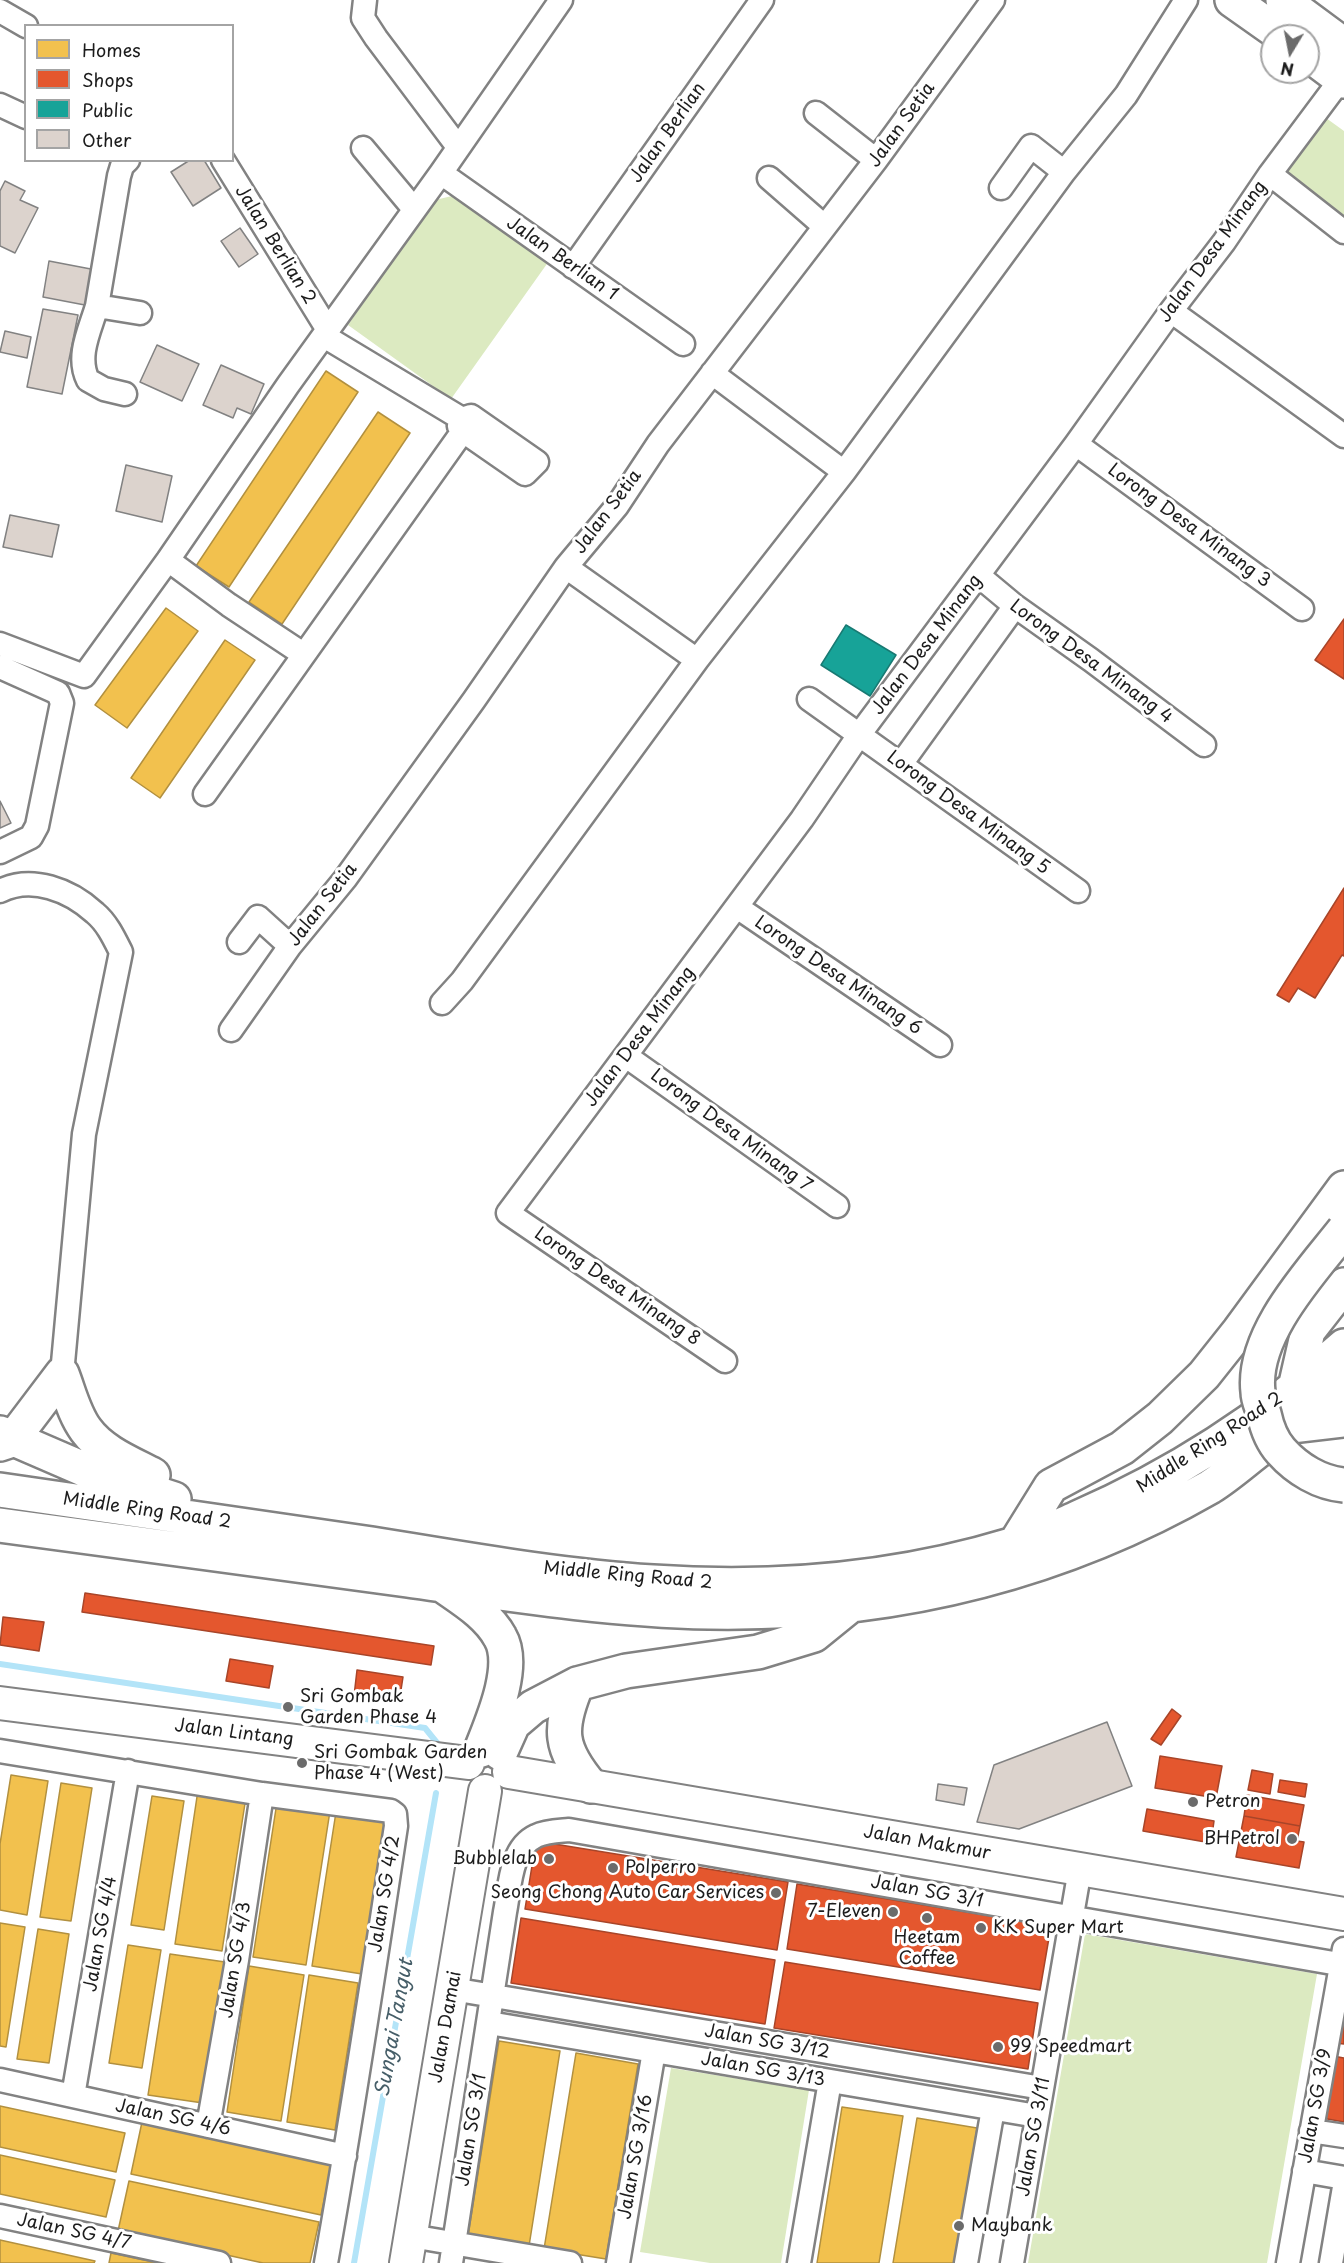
<!DOCTYPE html>
<html>
<head>
<meta charset="utf-8">
<style>
  body { margin:0 }
  #map { position:relative; width:1344px; height:2263px; overflow:hidden; background:#fff; font-family:"Playpen Sans",sans-serif }
  canvas { display:block }
  .legend { position:absolute; left:24px; top:24px; width:210px; height:138px; box-sizing:border-box; background:#fff; border:2px solid #a4a4a4; margin:0; padding:8px 10px; list-style:none; font-size:18px; color:#1c1c1c }
  .legend li { display:flex; align-items:center; gap:12px; height:30px }
  .legend b { width:30px; border:2px solid #a4a4a4 }
  .north { position:absolute; left:1260px; top:24px; width:60px; height:60px; box-sizing:border-box; background:#fff; border:2px solid #a4a4a4; border-radius:50%; rotate:190deg; font-size:16px; font-weight:700; line-height:24px; text-align:center; color:#1c1c1c }
  .north::after { content:''; display:block; margin:auto; width:21px; height:27px; background:#6b6b6b; clip-path:polygon(50% 0,100% 100%,50% 72%,0 100%) }
</style>
</head>
<body>
<div id="map">
<canvas width="1344" height="2263"></canvas>
<ul class="legend">
<li><b style="height:16px;background:#f2c14e"></b>Homes</li>
<li><b style="height:16px;background:#e4572e"></b>Shops</li>
<li><b style="height:16px;background:#17a398"></b>Public</li>
<li><b style="height:16px;background:#dcd3cd"></b>Other</li>
</ul>
<div class="north">N</div>
</div>
<script>
const c = document.querySelector('canvas').getContext('2d');
c.lineJoin = 'round';
function paint(path, color) { c.fillStyle = color; c.fill(path, 'evenodd'); }
function trace(path, color, width, dash) { c.strokeStyle = color; c.lineWidth = width; c.lineCap = dash ? 'butt' : 'round'; c.setLineDash(dash || []); c.stroke(path); }
function drawText(font, color, halo, rows, align = 'center') {
  c.font = font + ' "Playpen Sans",sans-serif'; c.lineWidth = 6; c.setLineDash([]); c.textBaseline = 'middle'; c.strokeStyle = halo; c.fillStyle = color; for (const [text, x, y, turn = 0] of rows) {
    c.save(); c.translate(x, y); c.rotate((+turn || 0) * Math.PI / 180); c.textAlign = isNaN(turn) ? turn : align; if (halo) c.strokeText(text, 0, 0); c.fillText(text, 0, 0); c.restore();
  }
}
paint(new Path2D(`
  M1326,118L1344,131V224L1281,176Z
  M452,196L549,261L451,399L348,325L435,200Z
  M1085,1934L1317,1974L1267,2263H1028Z
  M671,2068L809,2090L781,2263H710L640,2252Z`), '#dceac1');
const homes = new Path2D(`
  M326,371L358,392L229,587L196,566Z
  M378,412L410,433L282,624L249,602Z
  M166,608L198,631L127,728L95,705Z
  M225,640L255,660L160,798L131,778Z
  M11,1775L48,1781L27,1915L0,1910V1844Z
  M61,1783L92,1788L71,1921L40,1917Z
  M198,1790L246,1797L222,1951L175,1944Z
  M152,1796L184,1801L164,1930L131,1925Z
  M277,1802L330,1811L306,1965L253,1957Z
  M336,1812L386,1819L362,1974L312,1966Z
  M0,1923L25,1927L6,2047L0,2046Z
  M38,1929L69,1934L49,2063L17,2059Z
  M128,1945L161,1950L142,2068L109,2063Z
  M170,1954L225,1962L203,2103L148,2095Z
  M249,1966L304,1975L281,2121L227,2112Z
  M309,1975L358,1983L335,2130L287,2122Z
  M499,2041L560,2051L529,2246L468,2236Z
  M576,2053L638,2064L606,2259L544,2249Z
  M0,2106L125,2133L116,2172L0,2147Z
  M842,2107L903,2116L879,2263H817Z
  M917,2118L977,2128L955,2263H893Z
  M142,2122L332,2163L321,2215L131,2174Z
  M0,2155L115,2180L106,2217L0,2194Z
  M129,2181L319,2222L310,2263H263L118,2231Z
  M0,2240L95,2261L94,2263H0Z
  M111,2253L158,2263H109Z`);
paint(homes, '#f2c14e');
trace(homes, '#b2903f', 1.5);
const shops = new Path2D(`
  M1344,619V679L1315,660Z
  M1344,888V956L1342,955L1315,998L1298,988L1289,1002L1277,995Z
  M85,1593L434,1646L431,1665L82,1612Z
  M3,1617L44,1622L39,1651L0,1645Z
  M230,1659L273,1666L269,1688L226,1681Z
  M357,1670L403,1677L399,1703L354,1696Z
  M1172,1709L1181,1716L1161,1745L1151,1739Z
  M1160,1756L1222,1766L1216,1798L1155,1788Z
  M1252,1770L1273,1774L1270,1794L1248,1790Z
  M1280,1780L1307,1784L1305,1797L1278,1792Z
  M1247,1795L1304,1805L1300,1826L1244,1816Z
  M1147,1809L1214,1821L1211,1843L1143,1831Z
  M1244,1816L1300,1826L1297,1841L1304,1842L1299,1868L1236,1857Z
  M536,1841L788,1882L777,1950L525,1909Z
  M797,1884L1051,1926L1040,1990L787,1949Z
  M521,1918L775,1960L765,2024L511,1983Z
  M785,1962L1038,2003L1028,2069L774,2028Z
  M1344,1987V2044L1335,2043Z
  M1333,2056L1344,2058V2122L1322,2118Z`);
paint(shops, '#e4572e');
trace(shops, '#a84529', 1.5);
const public = new Path2D(`
  M846,625L896,655L870,696L821,665Z`);
paint(public, '#17a398');
trace(public, '#187a73', 1.5);
trace(new Path2D(`
  M0,1664L425,1728L442,1749
  M354,2263L436,1793`), '#b3e4f8', 6);
const building = new Path2D(`
  M190,160H204L221,188L193,206L171,172Z
  M5,181L25,191L20,200L38,208L15,253L0,246V191Z
  M240,228L258,254L239,267L221,241Z
  M49,261L96,270L90,306L43,297Z
  M43,309L78,315L62,394L27,387Z
  M5,331L31,337L27,358L0,352Z
  M157,345L199,364L182,401L140,382Z
  M221,365L264,384L251,414L237,408L233,418L203,405Z
  M126,465L172,476L162,522L116,511Z
  M10,515L59,525L52,557L3,547Z
  M0,801L11,823L0,828Z
  M1107,1722L1132,1786L1019,1829L977,1822L994,1765Z
  M938,1784L967,1788L964,1805L936,1800Z`);
paint(building, '#dcd3cd');
trace(building, '#828282', 1.5);
const street = new Path2D(`
  M365,0L363,18L376,38L458,147
  M0,11L26,26
  M0,105L26,117
  M816,113L876,160
  M363,148L414,209
  M223,160L328,330
  M441,173L683,344
  M1270,174L1344,232
  M769,178L824,226
  M1001,188L1031,146L1064,172
  M573,267L762,0
  M97,306L119,176L122,166L128,160
  M1171,311L1344,436
  M324,336L462,419
  M712,373L844,472
  M125,394L104,389L88,380C76,356 90,330 97,306L140,313
  M471,416L537,462L525,474L463,431L459,426L462,419Z
  M1076,444L1302,609
  M168,560L229,605L303,654
  M566,567L697,660
  M979,576L1015,606L1091,660L1204,745
  M0,644L84,676L168,560L288,385L441,173L561,0
  M0,667L58,693L62,703L37,826L31,837L0,852
  M809,699L1078,891
  M901,764L1015,606
  M205,794L463,431
  M0,891C32,875 70,890 95,913C107,923 114,938 121,952L84,1134L62,1374
  M737,907L940,1045
  M239,942L258,917L290,946
  M442,1003L462,981L697,660L844,472L1064,172L1126,95L1186,0
  M231,1030L290,946L345,879L474,700L566,567L617,506L658,444L876,160L993,0
  M626,1056L837,1206
  M725,1361L508,1213L802,819L859,735L1076,444L1171,311L1224,242L1270,174L1344,75
  M0,1751L262,1794L391,1811L395,1814L396,1826C374,1972 352,2118 326,2263
  M452,1989L1042,2088
  M489,2023L1037,2116
  M0,2080L345,2156
  M73,2096L128,1771
  M208,2126L237,1960L262,1794
  M1311,2131L1344,2136
  M1304,2171L1344,2178
  M0,2216L219,2263
  M411,2236L570,2263
  M451,2263L505,1912C510,1887 510,1848 536,1836C546,1831 558,1831 569,1830L1344,1965
  M618,2263L654,2051
  M799,2263L830,2081
  M966,2263L993,2109
  M1012,2263L1080,1869
  M1288,2263L1344,1949
  M1331,2263L1344,2187`);
const secondary = new Path2D(`
  M0,1703L468,1763
  M509,1772L1344,1914
  M406,2263L485,1791`);
const primary = new Path2D(`
  M1232,0L1283,36
  M1283,0L1344,45
  M1308,54L1344,81`);
const highway = new Path2D(`
  M62,1374C69,1392 74,1414 86,1430C102,1452 130,1463 153,1475
  M1295,1388L1308,1331L1344,1285
  M1291,1426L1344,1420
  M0,1433L88,1471L174,1499
  M0,1444L12,1440L62,1374
  M0,1490C124,1507 248,1525 372,1544C465,1559 559,1576 653,1582C773,1590 896,1580 1011,1545C1034,1539 1055,1528 1077,1518C1174,1476 1265,1417 1344,1346
  M0,1525C136,1543 271,1562 407,1580C507,1594 608,1610 709,1612C887,1615 1055,1576 1210,1487C1226,1477 1241,1464 1255,1453C1285,1430 1315,1407 1344,1382
  M1015,1544L1051,1486L1122,1448L1160,1418L1204,1375L1239,1331L1344,1188
  M445,1587C465,1601 488,1615 500,1637C517,1666 492,1722 481,1750
  M577,1684C558,1729 559,1748 591,1786
  M500,1753L513,1724L533,1707L577,1684L626,1671L758,1652L814,1635L851,1605`);
trace(street, '#828282', 27);
trace(secondary, '#828282', 36);
trace(primary, '#828282', 38);
trace(highway, '#828282', 38);
trace(street, '#fff', 22);
trace(secondary, '#fff', 32);
trace(primary, '#fff', 33);
trace(highway, '#fff', 33);
const highwayBridge = new Path2D(`
  M1344,1230C1311,1272 1251,1335 1258,1392C1258,1400 1262,1407 1264,1414C1267,1428 1272,1441 1281,1451C1297,1469 1320,1483 1344,1485`);
trace(highwayBridge, '#828282', 38, []);
trace(highwayBridge, '#fff', 33);
for (const [x, y, r, color] of [
  [288,1707,6,"#6b6b6b"],
  [302,1763,6,"#6b6b6b"],
  [1193,1802,6,"#6b6b6b"],
  [1292,1839,6,"#6b6b6b"],
  [549,1859,6,"#6b6b6b"],
  [613,1868,6,"#6b6b6b"],
  [776,1893,6,"#6b6b6b"],
  [893,1912,6,"#6b6b6b"],
  [927,1918,6,"#6b6b6b"],
  [981,1928,6,"#6b6b6b"],
  [998,2047,6,"#6b6b6b"],
  [959,2226,6,"#6b6b6b"]
]) { const dot = new Path2D(); dot.arc(x, y, r, 0, 2 * Math.PI); c.fillStyle = color; c.fill(dot); trace(dot, '#fff', 2); }
drawText('18px', '#1c1c1c', '#fff', [
  ["Jalan Setia",902,125,-54],
  ["Jalan Berlian",668,133,-55],
  ["Jalan Berlian 2",275,245,58],
  ["Jalan Desa Minang",1213,252,-54],
  ["Jalan Berlian 1",562,259,35],
  ["Jalan Setia",608,512,-53],
  ["Lorong Desa Minang 3",1189,526,36],
  ["Jalan Desa Minang",927,645,-53],
  ["Lorong Desa Minang 4",1091,662,36],
  ["Lorong Desa Minang 5",968,813,36],
  ["Jalan Setia",323,905,-52],
  ["Lorong Desa Minang 6",838,976,34],
  ["Jalan Desa Minang",640,1037,-53],
  ["Lorong Desa Minang 7",731,1131,36],
  ["Lorong Desa Minang 8",617,1287,34],
  ["Middle Ring Road 2",1210,1443,-33],
  ["Middle Ring Road 2",147,1511,8],
  ["Middle Ring Road 2",628,1576,5],
  ["Jalan Lintang",234,1733,7],
  ["Jalan Makmur",927,1843,10],
  ["Jalan SG 3/1",927,1892,10],
  ["Jalan SG 4/2",385,1894,-81],
  ["Jalan SG 4/4",101,1934,-80],
  ["Jalan SG 4/3",236,1960,-81],
  ["Jalan Damai",446,2027,-80],
  ["Jalan SG 3/12",767,2042,10],
  ["Jalan SG 3/13",763,2070,10],
  ["Jalan SG 3/9",1316,2106,-80],
  ["Jalan SG 4/6",173,2118,12],
  ["Jalan SG 3/1",472,2130,-81],
  ["Jalan SG 3/11",1034,2137,-80],
  ["Jalan SG 3/16",636,2157,-80],
  ["Jalan SG 4/7",74,2232,12]
]);
drawText('18px', '#1c1c1c', '#fff', [
  ["Sri Gombak",300,1697],
  ["Garden Phase 4",300,1718],
  ["Sri Gombak Garden",314,1753],
  ["Phase 4 (West)",314,1774],
  ["Petron",1205,1802],
  ["BHPetrol",1280,1839,"right"],
  ["Bubblelab",537,1859,"right"],
  ["Polperro",625,1868],
  ["Seong Chong Auto Car Services",764,1893,"right"],
  ["7-Eleven",881,1912,"right"],
  ["KK Super Mart",993,1928],
  ["Heetam",927,1938,"center"],
  ["Coffee",927,1959,"center"],
  ["99 Speedmart",1010,2047],
  ["Maybank",971,2226]
], 'left');
drawText('italic 20px', '#465e68', '#fff', [
  ["Sungai Tangut",395,2028,-80]
]);
</script>
</body>
</html>
